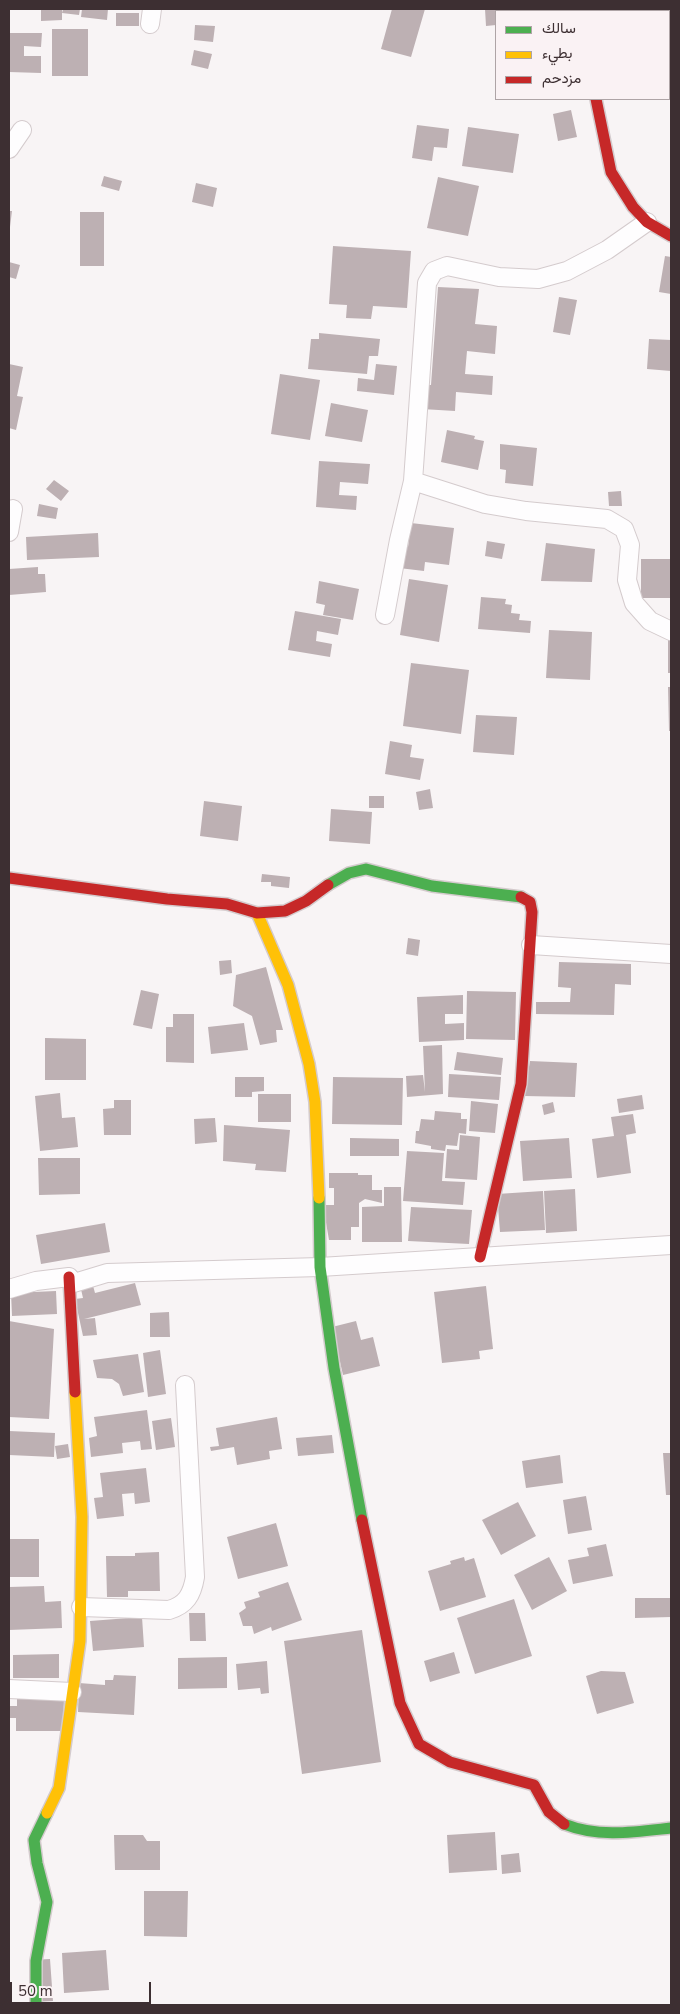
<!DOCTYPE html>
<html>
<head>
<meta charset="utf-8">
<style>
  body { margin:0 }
  #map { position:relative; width:680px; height:2014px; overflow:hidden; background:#f8f4f5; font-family:"Nunito Sans",Vazirmatn,sans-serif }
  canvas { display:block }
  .frame { position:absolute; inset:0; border:10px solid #3d2f32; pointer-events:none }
  .legend { position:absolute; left:495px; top:10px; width:175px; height:90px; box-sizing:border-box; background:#faf2f4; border:1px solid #aea4a6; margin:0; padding:6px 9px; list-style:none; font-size:15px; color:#3d2f32 }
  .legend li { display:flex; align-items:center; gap:10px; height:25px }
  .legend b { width:25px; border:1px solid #aea4a6 }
  .scale { position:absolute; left:10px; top:1982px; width:141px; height:22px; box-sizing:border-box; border:2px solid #3d2f32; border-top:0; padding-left:6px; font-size:15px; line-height:18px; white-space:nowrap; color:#3d2f32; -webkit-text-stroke:4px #faf2f4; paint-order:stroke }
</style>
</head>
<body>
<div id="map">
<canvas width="680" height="2014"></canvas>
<div class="frame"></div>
<ul class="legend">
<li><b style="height:6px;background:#4caf50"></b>سالك</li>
<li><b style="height:6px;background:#ffc107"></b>بطيء</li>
<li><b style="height:6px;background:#c62828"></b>مزدحم</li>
</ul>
<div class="scale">50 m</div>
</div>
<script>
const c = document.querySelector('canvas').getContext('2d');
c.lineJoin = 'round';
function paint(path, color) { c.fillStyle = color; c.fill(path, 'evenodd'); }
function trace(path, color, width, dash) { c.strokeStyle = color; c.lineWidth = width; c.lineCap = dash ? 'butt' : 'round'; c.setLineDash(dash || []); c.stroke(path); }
paint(new Path2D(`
  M41,9H62V20L41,21Z
  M63,9H80L79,15L62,13Z
  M82,9H108L107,20L81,17Z
  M392,9H425L411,57L381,49Z
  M485,9H503V11H496V25L486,26Z
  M508,9H554V11H508Z
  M607,9H671V43L669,44V11H608Z
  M116,13H139V26H116Z
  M195,25L215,26L213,42L194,40Z
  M52,29H88V76H52Z
  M9,33H42L41,47L24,46V56H41V73L9,72Z
  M194,50L212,54L208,69L191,65Z
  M571,110L577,137L558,141L553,114Z
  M417,125L449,129L447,148L434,147L432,161L412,158Z
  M468,127L519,134L513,173L462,166Z
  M104,176L122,181L119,191L101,186Z
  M438,177L479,186L468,236L427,228Z
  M196,183L217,188L213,207L192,202Z
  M9,211H12L10,227L9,226Z
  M80,212H104V266H80Z
  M333,246L411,251L407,308L373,306L371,319L346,318L347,305L329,304Z
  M665,256L671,257V294L659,292Z
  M9,262L20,265L16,279L9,277Z
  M438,287L479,289L475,324L497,326L495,354L467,351L465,374L493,376L492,395L456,392L455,411L422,409L424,385H431Z
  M559,297L577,300L570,335L553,332Z
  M319,333L380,339L378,356H369L367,374L308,369L311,339H319Z
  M649,339L671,340V371L647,369Z
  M9,364L23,367L17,396L23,397L16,430L9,428Z
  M376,364L397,366L394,395L357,391L358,378L374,380Z
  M280,374L320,380L310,440L271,434Z
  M331,403L368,410L362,442L325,436Z
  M447,430L475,436L474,439L484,441L478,470L441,462Z
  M500,444L537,448L533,486L505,483L506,470L500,469Z
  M319,461L370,464L368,484L340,482L339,495L357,496L356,510L316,507Z
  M54,480L69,491L61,501L46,489Z
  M621,491L622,506H609L608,492Z
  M39,504L58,508L56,519L37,516Z
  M411,523L454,528L449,565L425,562L424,571L399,568L402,546L408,547Z
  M98,533L99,557L27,560L26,537Z
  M487,541L505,544L502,559L485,556Z
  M546,543L595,549L592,582L541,581Z
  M641,559H671V598H641Z
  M38,567V574H45L46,592L9,595V569Z
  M409,579L448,585L439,642L400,635Z
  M319,581L359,589L353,620L323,615L325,605L316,603Z
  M481,597L506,599L505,604L512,605L511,613L520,614L519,620L531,621L530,633L478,629Z
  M295,611L341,619L338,635L317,631L316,641L332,644L330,657L288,650Z
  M549,630L592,632L590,680L546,678Z
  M668,640H671V673H668Z
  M411,663L469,670L461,734L403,726Z
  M668,687H671V731H669Z
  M476,715L517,717L514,755L473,752Z
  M390,741L412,745L410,757L424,759L420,780L385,774Z
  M430,789L433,808L419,810L416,792Z
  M369,796H384V808H369Z
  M204,801L242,806L238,841L200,836Z
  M331,809L372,812L370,844L329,841Z
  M262,874L290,877L289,888L271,886V882H261Z
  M408,938L420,940L418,956L406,954Z
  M231,960L232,973L220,975L219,961Z
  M559,962L631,964V985L615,984L614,1015L536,1014V1002H570L571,988L558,987Z
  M266,967L283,1030H276L277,1042L260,1045L252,1016L233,1006L236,975Z
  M141,990L159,994L152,1029L133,1025Z
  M467,991L516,992L515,1040L466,1039Z
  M463,995V1014H445V1024L464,1023V1040L419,1042L417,997Z
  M173,1014H194V1063L166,1062V1027H173Z
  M244,1023L248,1050L211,1054L208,1027Z
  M45,1038L86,1039V1080H45Z
  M442,1045L443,1094L407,1097L406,1076L423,1075L425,1092L423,1046Z
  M457,1052L503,1058L501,1075L454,1070Z
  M530,1061L577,1063L575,1097L524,1096Z
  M449,1074L501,1077L499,1100L448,1097Z
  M235,1077H264V1091L252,1092V1097H235Z
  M333,1077L403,1078L402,1125L332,1124Z
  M60,1093L62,1118L75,1117L78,1147L40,1151L35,1096Z
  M258,1094H291V1122H258Z
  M642,1095L644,1109L619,1113L617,1099Z
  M114,1100H131V1135H104L103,1109L114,1108Z
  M471,1101L498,1104L495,1133L469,1131Z
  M553,1102L555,1112L544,1115L542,1105Z
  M435,1111L461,1113V1119H467L466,1134L459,1133L457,1146L446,1145L445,1151L431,1149V1146L415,1143L416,1131H419L421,1119L434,1120Z
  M633,1114L636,1133L626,1135L631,1173L597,1178L592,1139L614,1136L611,1117Z
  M215,1118L217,1142L195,1144L194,1119Z
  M224,1125L290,1130L286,1172L255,1170L256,1164L223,1161Z
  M460,1135L480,1137L477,1180L445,1178L447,1149L459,1150Z
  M350,1138L399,1139V1156H350Z
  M569,1138L572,1178L523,1181L520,1141Z
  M407,1151L444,1153L442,1181L465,1182L463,1205L403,1201Z
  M38,1158H80V1194L39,1195Z
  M329,1173H358V1175H372V1190H382V1203L365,1199L359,1203V1227H351V1240H329L323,1205H334V1188H329Z
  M384,1187H401L402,1242H362V1207L384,1206Z
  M575,1189L577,1231L546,1233L544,1191Z
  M543,1191L545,1230L500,1232L497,1194Z
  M411,1207L472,1210L469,1244L408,1241Z
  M105,1223L110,1252L41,1264L36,1235Z
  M92,1282L95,1293L135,1283L141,1305L84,1319L95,1318L97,1335L83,1336L75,1299L83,1298L80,1285Z
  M486,1286L493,1349L479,1351L480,1359L442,1363L434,1292Z
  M56,1291L57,1314L12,1316L11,1293Z
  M169,1312L170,1337H150V1313Z
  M9,1321L54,1329L49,1419L9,1417Z
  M356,1321L361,1340L373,1337L380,1366L343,1375L332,1327Z
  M160,1350L166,1394L148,1397L143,1353Z
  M138,1354L144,1392L123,1396L119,1384L112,1379L97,1378L93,1360Z
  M147,1410L152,1449L141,1450L140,1441L122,1443L123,1453L91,1457L89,1438L97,1436L94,1417Z
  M277,1417L282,1449L269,1451L270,1459L237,1465L234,1447L211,1451L210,1447L219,1446L216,1428Z
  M171,1418L175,1447L156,1450L152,1421Z
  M9,1431L55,1433L54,1457L9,1455Z
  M332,1435L334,1453L298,1456L296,1438Z
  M68,1444L70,1457L57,1459L55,1446Z
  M663,1453H671V1495H666Z
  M560,1455L563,1483L526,1488L522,1461Z
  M146,1468L150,1502L135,1504L134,1493L122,1494L124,1516L97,1519L94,1498L103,1497L100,1473Z
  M586,1496L592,1530L568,1534L563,1500Z
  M518,1502L536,1536L501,1555L482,1520Z
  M276,1523L288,1566L238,1579L227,1537Z
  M9,1539H39V1577H9Z
  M606,1544L613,1576L573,1584L568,1560L589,1556L587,1548Z
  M159,1552L160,1591H128V1597H107L106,1556H135V1553Z
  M464,1557L465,1561L474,1558L486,1597L440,1611L428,1571L451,1564L450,1561Z
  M549,1557L567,1591L532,1610L514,1575Z
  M288,1582L302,1620L272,1631L271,1627L254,1634L252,1626H243L239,1613L246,1608L244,1602L260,1597L258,1592Z
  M44,1586L45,1602L61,1601L62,1628L9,1630V1587Z
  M635,1598H671V1617L635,1618Z
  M514,1599L532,1656L475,1674L457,1618Z
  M189,1613H205L206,1641H190Z
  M142,1617L144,1647L93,1651L90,1621Z
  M362,1630L381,1762L302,1774L284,1641Z
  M454,1652L460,1673L430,1682L424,1661Z
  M59,1654V1678H13V1655Z
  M227,1657V1688L178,1689V1658Z
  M267,1661L269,1693L261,1694L260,1688L238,1690L236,1664Z
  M601,1671L625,1672L634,1703L597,1714L586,1676Z
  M114,1675L136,1676L134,1715L78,1712L79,1683L105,1685V1680H113Z
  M17,1697H64L63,1731H16V1718H9V1706H17Z
  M495,1832L497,1870L449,1873L447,1835Z
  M114,1835H143L147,1841H160V1870H115Z
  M519,1853L521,1872L502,1874L501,1855Z
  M144,1891H188L187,1937L144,1936Z
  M106,1950L109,1990L64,1993L62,1953Z
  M50,1959L53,2001L33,2002L31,1960Z`), '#bdb0b3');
const street = new Path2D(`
  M150,24L152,9
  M9,149L22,130
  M413,481L485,504L526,511L607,519L624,529L630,545L627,580L634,603L650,621L671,631
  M9,532L13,509
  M385,615L399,540L413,481L427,283L434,271L447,266L499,277L538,279L567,271L607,250L647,222
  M531,945L671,954
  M9,1289L36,1281L69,1277L74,1283L107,1273L320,1267L671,1245
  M81,1607L169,1610C186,1605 192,1595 195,1577L185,1385
  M9,1689L72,1692`);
const fast = new Path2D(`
  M328,885L349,873L366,869L432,886L521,897
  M319,1198L320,1267L334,1368L362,1520
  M564,1824C599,1838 635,1832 671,1828
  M36,2005V1961L47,1902L37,1863L34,1840L47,1813`);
const slow = new Path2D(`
  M257,913L288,985L309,1064L315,1102L319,1198
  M47,1813L59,1788L80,1641L82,1517L75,1392`);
const jam = new Path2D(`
  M578,9L579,11
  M596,99L611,172L633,207L647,222L671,236
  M9,878L167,899L227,904L257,913L285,911L306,901L328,885
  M480,1257L521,1084L532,912L530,902L521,897
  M69,1277L75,1392
  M362,1520L400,1703L419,1744L450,1762L534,1785L549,1812L564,1824`);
trace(street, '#d4cbcd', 20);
trace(fast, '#d4cbcd', 14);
trace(slow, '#d4cbcd', 14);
trace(jam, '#d4cbcd', 14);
trace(street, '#fefdfe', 18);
trace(fast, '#4caf50', 11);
trace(slow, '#ffc107', 11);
trace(jam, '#c62828', 11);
</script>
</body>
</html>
